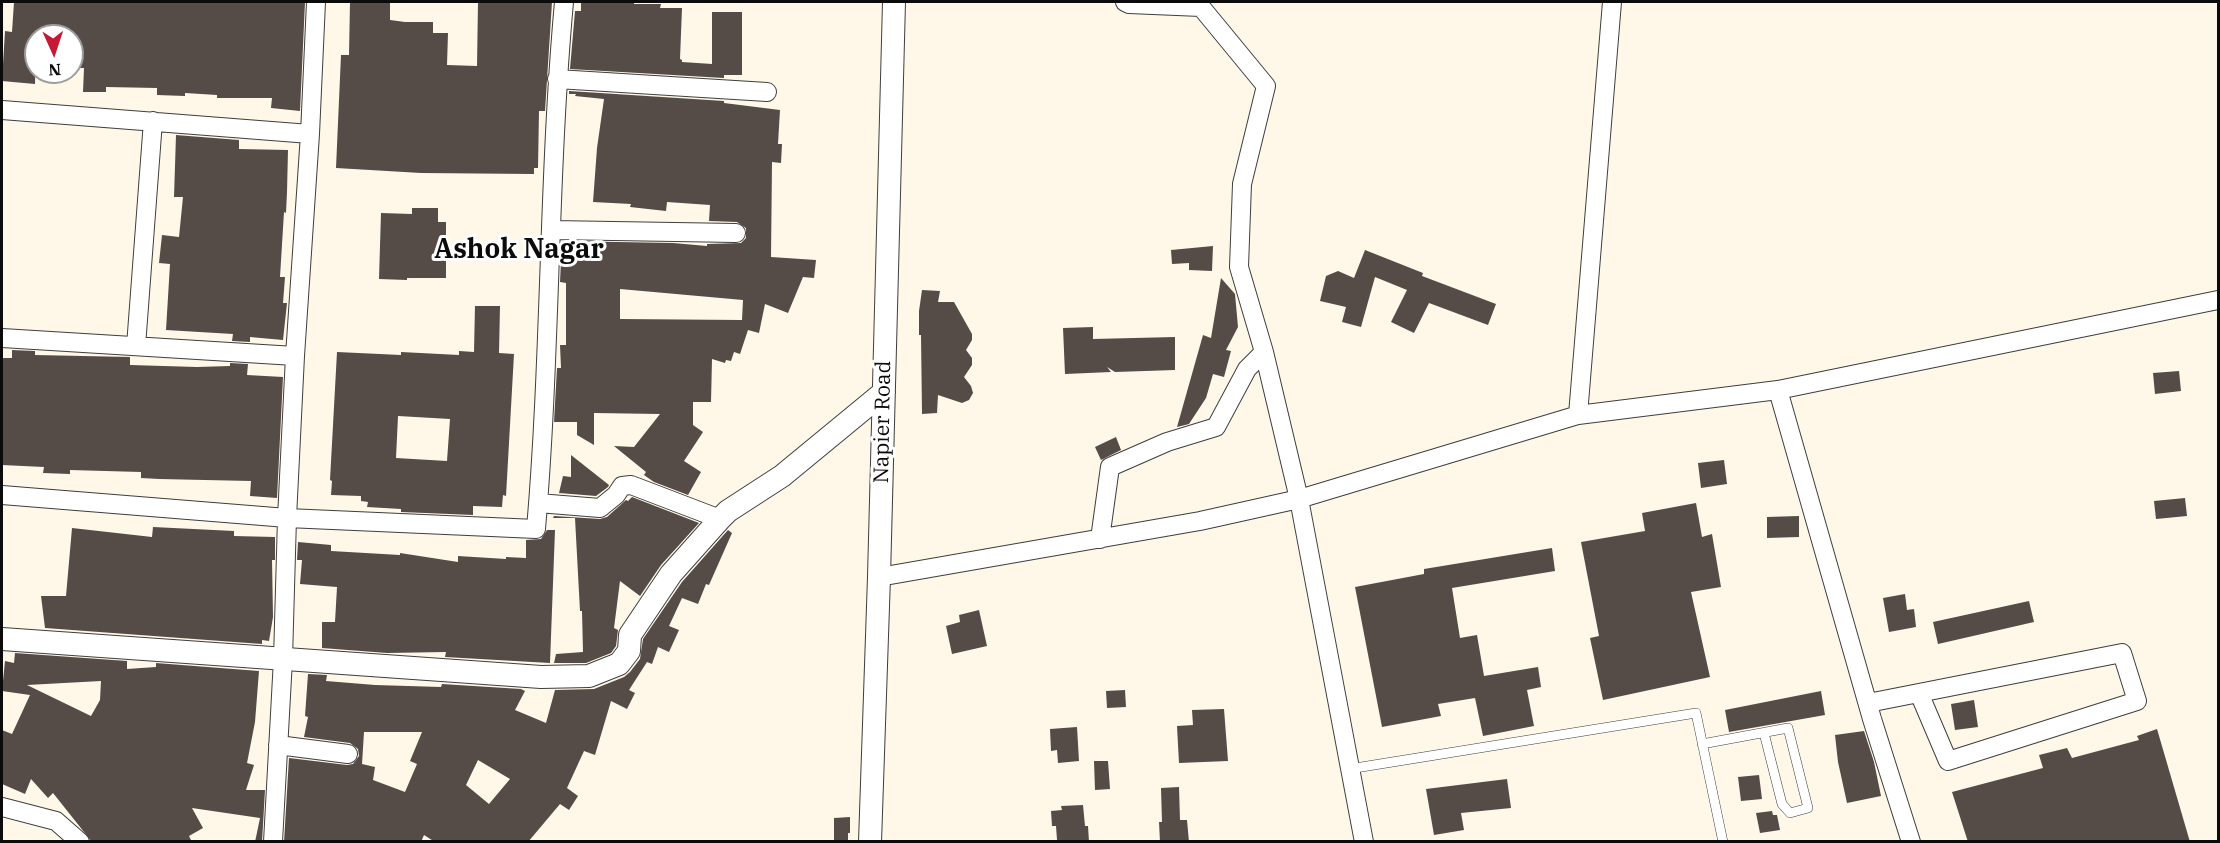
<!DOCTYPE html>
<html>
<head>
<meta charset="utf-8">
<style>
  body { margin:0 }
  #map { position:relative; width:2220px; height:843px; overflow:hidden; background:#fff8e9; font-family:"IBM Plex Serif",serif }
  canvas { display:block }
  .frame { position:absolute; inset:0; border:3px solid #0b0b0b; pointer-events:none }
  .north { position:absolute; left:24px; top:24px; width:60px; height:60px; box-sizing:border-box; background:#fff; border:2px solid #9d9d9d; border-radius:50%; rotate:177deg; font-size:16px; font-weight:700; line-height:24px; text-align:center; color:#0b0b0b }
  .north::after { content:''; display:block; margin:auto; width:21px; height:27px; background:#c61936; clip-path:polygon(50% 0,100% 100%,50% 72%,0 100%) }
</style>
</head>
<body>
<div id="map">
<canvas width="2220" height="843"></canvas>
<div class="frame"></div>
<div class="north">N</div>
</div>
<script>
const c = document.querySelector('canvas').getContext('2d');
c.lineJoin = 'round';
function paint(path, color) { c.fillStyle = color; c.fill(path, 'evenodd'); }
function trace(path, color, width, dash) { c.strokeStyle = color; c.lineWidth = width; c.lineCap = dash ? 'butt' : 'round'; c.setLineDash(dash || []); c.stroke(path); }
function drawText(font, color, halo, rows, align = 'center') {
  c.font = font + ' "IBM Plex Serif",serif'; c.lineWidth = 6; c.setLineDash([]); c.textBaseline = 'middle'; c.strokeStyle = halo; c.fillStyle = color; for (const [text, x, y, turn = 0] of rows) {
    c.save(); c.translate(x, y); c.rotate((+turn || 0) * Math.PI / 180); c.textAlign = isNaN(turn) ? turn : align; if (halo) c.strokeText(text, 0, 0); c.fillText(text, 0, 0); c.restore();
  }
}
paint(new Path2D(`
  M14,2H305L300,111L271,108L272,98H217V95L185,93V96L157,95V88L106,87V92H83L84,68H72V36H36L35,84L2,81L5,31L12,32Z
  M350,2H390V20L405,22H433V33H448L447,65L477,66L478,2H552L545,111H539L538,168H534V174L421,173L336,168L341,55H349Z
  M581,2H634V4H661L660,8H682L680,59L682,60V62L712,64V12H742V75H724V78L570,69L575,11H581Z
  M569,91L724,101V103L780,110L778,144H782L781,163L772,162L771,257L816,260L814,278L803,277L788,313L765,304L759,333L748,330L740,354L734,352L731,361L726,360L725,363L712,359L711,402H693V425L703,432L684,461L701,472L688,495L654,482L644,475L646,472L614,446L634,447L660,414L594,413V445L577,435V422H554L557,368H561L560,345H566V283L560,282L562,241L673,243L707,246V244L741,243L746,238V228L737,222L709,221L710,205L667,202L666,211L630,207L631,204L593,202L597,148L604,99L575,96L576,94H569ZM620,289L743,300L742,320L620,319Z
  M176,135L239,140V149L288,150L287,192L286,213L284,212L280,277H285L283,303H287L283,340L250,337V342L232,341L233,334L166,330L170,264L159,263L162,235L179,237L183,197H174Z
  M412,208H438V222H446V278H407V280L379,279L381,213L412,214Z
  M1213,246L1212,271L1189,270V263L1172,264L1171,250Z
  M1365,250L1423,273L1422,276L1496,304L1488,325L1429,303L1414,333L1391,322L1407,290L1375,277L1361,327L1342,322L1346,307L1320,301L1326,276L1338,271L1354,278Z
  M1221,278L1235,294L1238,327L1226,350L1231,351L1224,377L1213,374L1206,398L1189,424L1177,427L1203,335L1211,338Z
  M922,290L940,291L938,302H954L972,334V340L966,350L972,358V365L964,377L971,386L973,393L969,400L962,403L938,395L937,413L922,414L921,335H919V311Z
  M475,306H500L499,353L514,354L506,496L503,495L502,507L473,506V515L401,512V509L367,507L368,502L361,501V496L331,495L332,481L330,480L337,352L401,355V352L459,355V351L474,352ZM398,416L450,419L447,461L396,458Z
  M1093,327V339L1175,337V370L1115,372L1107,367L1111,372L1065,374L1063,328Z
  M12,350L35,351V355L130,357V365L197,367L230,366V363L248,364L247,375L283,377L277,498L250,496L251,481L159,479L141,478V472L70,470V474L43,473L44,467L2,465V358H12Z
  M2179,371L2181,391L2155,394L2153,373Z
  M1116,437L1121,450L1101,460L1095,447Z
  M571,455L609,485L608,487L596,496L559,493L563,476L571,477Z
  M1724,460L1727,484L1701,488L1698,463Z
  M632,497L699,523L661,565L640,596L620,581L614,628L618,630L616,646L611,653L586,663H554L556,654L583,652L582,611H580L575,518H553L554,516L600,519L607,517L626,500L628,501Z
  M2185,498L2187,516L2156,519L2154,501Z
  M1696,503L1702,537L1712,534L1721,587L1691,592L1710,677L1603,700L1590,638L1599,636L1581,542L1645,531L1642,513Z
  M1799,516V537L1767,538V517Z
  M153,527L234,531V536L275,537V560H272L273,617L269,641L262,640V644L45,628L41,596H66L72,528L152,537Z
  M547,530H555L550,663L445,657L446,652L387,653L322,648V622H335L337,587L300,584L302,560H297L298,542L331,545V551L400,555V553L458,562V556L506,559V557L526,558V540L541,539Z
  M728,530L732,533L709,585L706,584L698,604L682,598L669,626L679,630L669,652L658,647L652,664L647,662L629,690L635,693L627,709L611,701L595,755L584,751L567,788L578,796L569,810L560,804L528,842H435L424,835L421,842H284L289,758L347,765L353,764L359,756L358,749L350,743L304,737L308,717L305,716L308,674L327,675L326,681L375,685L441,687L442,684L521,689L525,691L515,710L546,723L555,690L594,689L624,677L630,672L640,659L643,639L682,582ZM364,732H422L410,761L417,764L405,792L373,780L375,767L362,764ZM478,760L510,779L489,804L466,785Z
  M1552,548L1555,571L1452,588L1460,638L1477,635L1484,676L1538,667L1541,687L1527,690L1534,726L1483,736L1475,698L1438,704L1441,716L1382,727L1355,587L1424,574V569Z
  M1905,594L1907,610L1914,609L1916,627L1889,632L1883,598Z
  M2029,601L2034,622L1938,644L1933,622Z
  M979,610L987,646L952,654L946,626L960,622L959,615Z
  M15,653L127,661V669L156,667V663L259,671L255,722L247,763L254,765L246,790H265L262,842H255L260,818L192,808L203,828L189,836L192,842H92L53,793L48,798L31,779L25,794L2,784V730L12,734L30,695L2,691L5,661L14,663ZM101,681L100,700L91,716L27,685Z
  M1125,690L1126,707L1107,708L1106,691Z
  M1821,691L1825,715L1729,732L1725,710Z
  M1974,700L1978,727L1955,730L1951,704Z
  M1224,709L1228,761L1179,763L1177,726L1193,725L1192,710Z
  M1077,727L1079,761L1058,763L1057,750L1051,751L1050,729Z
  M2157,729L2190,842H1968L1952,792L2043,768L2039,755L2067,748L2072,758L2139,740L2137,736Z
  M1864,731L1874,762L1881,796L1847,803L1838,762L1835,735Z
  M1094,761H1108L1110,789L1095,790Z
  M1759,775L1762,799L1741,801L1738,777Z
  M1507,779L1511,808L1461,813L1464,830L1434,835L1426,789Z
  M1179,787L1180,820H1187L1189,842H1160L1159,822H1162L1161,788Z
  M1083,805L1085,826H1088L1089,842L1057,840L1056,826H1052L1051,811L1062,810L1061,806Z
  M1772,811L1773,815H1777L1780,830L1760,833L1756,813Z
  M850,817V833H848V842H834V818Z`), '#554b47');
const service = new Path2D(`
  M1702,744L1788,728L1808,808L1790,813L1782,804L1764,733
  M1349,769L1696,713L1723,842`);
const minor = new Path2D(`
  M1125,2L1129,4L1201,7L1266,86L1242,184L1239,267L1264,352L1299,499L1364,842
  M557,79L767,92
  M2,110L310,134
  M552,230L736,233
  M2,338L295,356
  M136,346L153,121
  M1778,390L1872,719L1911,842
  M1578,415L1612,2
  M2,495L287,518L536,529C551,354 548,177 564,2
  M538,503L600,508L616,495L622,486L631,485L720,519
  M1100,539L1110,467L1167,442L1216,427L1247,369L1264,352
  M879,577L1200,521L1299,499L1578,415L1778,390L2218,300
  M1868,703L2122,653L2137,701L1948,761L1919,693
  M278,745L348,754
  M2,807L56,821L80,842
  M273,842L283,659L287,518L295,356L310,134L316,2`);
const tertiary = new Path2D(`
  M2,639L541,677L589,676L619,664L629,651L630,635L671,574L720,519L728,511L782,476L884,392
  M870,842L879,577L894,2`);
trace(service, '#3e3e3e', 10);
trace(minor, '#3e3e3e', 20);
trace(tertiary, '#3e3e3e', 24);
trace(service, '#fff', 9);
trace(minor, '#fff', 18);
trace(tertiary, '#fff', 22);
drawText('21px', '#0b0b0b', '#fff', [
  ["Napier Road",883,422,-89]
]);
drawText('bold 27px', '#0b0b0b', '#fff', [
  ["Ashok Nagar",519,250]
]);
</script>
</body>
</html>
